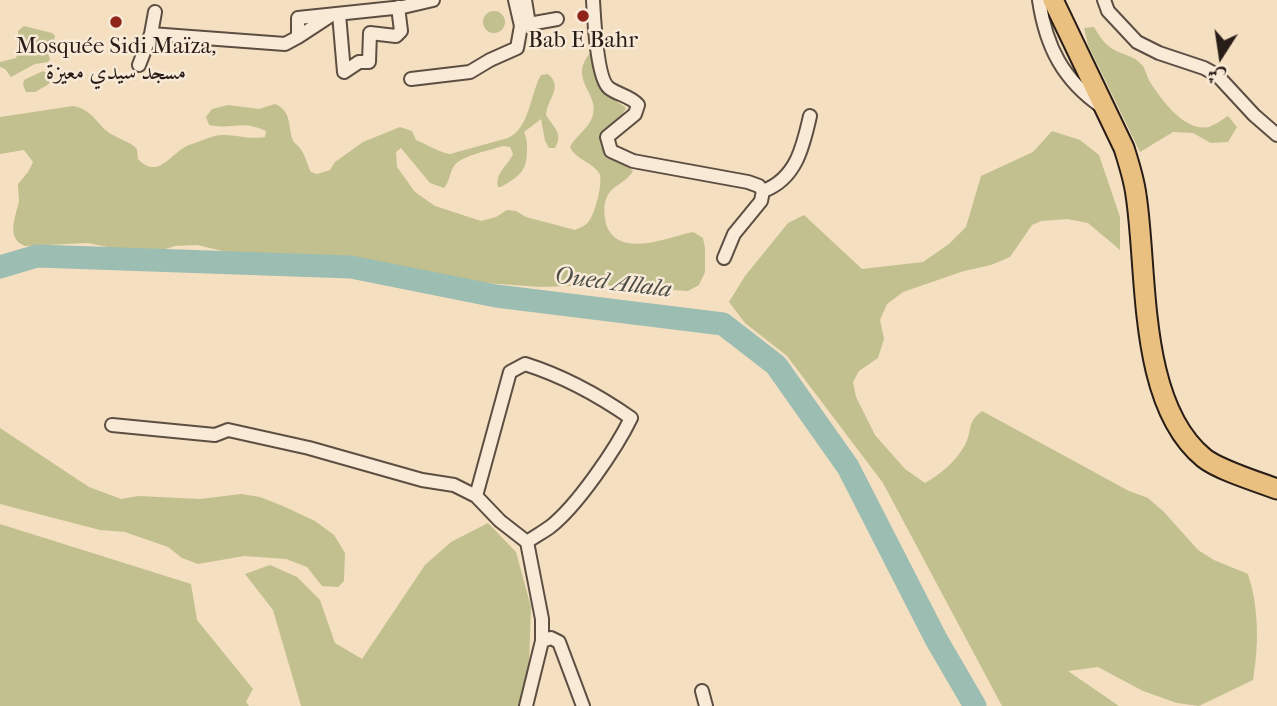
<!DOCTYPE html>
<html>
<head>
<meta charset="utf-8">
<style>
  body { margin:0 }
  #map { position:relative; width:1277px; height:706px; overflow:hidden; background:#f4dfc1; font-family:"IM FELL French Canon",Amiri,serif }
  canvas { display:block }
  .north { position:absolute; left:1186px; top:21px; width:70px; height:70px; -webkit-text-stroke:5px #f8ead7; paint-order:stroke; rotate:192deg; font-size:19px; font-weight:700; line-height:28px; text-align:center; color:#291d17 }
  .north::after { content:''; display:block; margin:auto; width:24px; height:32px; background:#291d17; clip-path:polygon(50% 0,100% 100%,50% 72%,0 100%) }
</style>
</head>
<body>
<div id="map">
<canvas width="1277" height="706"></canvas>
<div class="north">ش</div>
</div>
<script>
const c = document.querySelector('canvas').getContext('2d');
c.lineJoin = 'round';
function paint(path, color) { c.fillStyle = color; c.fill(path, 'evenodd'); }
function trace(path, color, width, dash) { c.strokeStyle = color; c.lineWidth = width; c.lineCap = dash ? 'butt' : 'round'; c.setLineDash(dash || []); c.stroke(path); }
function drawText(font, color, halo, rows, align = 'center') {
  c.font = font + ' "IM FELL French Canon",Amiri,serif'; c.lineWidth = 5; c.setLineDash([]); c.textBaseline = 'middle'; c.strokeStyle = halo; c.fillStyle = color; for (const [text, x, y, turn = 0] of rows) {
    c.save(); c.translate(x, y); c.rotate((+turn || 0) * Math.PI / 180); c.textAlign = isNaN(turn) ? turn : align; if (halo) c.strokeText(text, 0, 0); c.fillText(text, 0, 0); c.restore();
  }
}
paint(new Path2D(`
  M483 22a11 11 0 1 1 22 0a11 11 0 1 1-22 0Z
  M24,26L52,33L55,36L54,40L42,45L41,49L48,54L50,59L48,62L35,64L11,77L5,69L0,67V62L16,58L18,52V31Z
  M1094,27C1101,39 1107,48 1121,53C1128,56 1134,57 1140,63C1146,68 1146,75 1150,82C1161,99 1184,132 1209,127C1215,125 1223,119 1228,116L1237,127L1228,142L1211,143L1193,133L1173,132L1140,152L1088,45L1084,28Z
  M590,53L594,56C597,68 598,86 608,95C613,100 620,103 626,108L620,118L602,132C599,162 616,155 633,171C626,183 611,186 607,197C603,205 604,215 606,224C618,260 668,237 693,232L703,238L705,248V272L699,285L688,291L598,285L540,287L486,283L436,276L383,264L298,256L231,253L197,245L175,246L146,255L88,243L25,246C5,238 16,216 19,201C19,195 18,189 18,184L28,172L33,162L24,150L0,154V117L73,106C95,110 97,127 113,135C123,141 129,141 137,149L138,159C159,181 171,152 189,145C199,142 211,136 221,135C237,134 248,140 265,137L266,131C241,119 232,130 209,125L206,117L212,109L228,105L259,109L275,104C291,111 288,123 292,138C294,143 295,143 299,147C306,155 306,163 311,172L317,174L330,170L335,162L363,142L400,127L412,131L416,140C426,144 441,153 450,154L508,138C530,128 530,94 541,75L548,74C564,88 547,98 546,115C553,127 564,133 555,148H549L545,141L541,119L524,132C527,139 527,143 527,150C527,172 519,176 501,187H498C495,172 508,166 513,154L510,147L503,146C491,150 460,156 454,166C449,174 450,181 444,188L430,183L401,148L396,152L397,167L415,192L435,206L481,221L496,217L507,210L516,211L526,217L575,230C579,228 586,226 589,221C595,214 604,180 599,173C591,161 576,160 570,147C576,135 589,129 593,115C599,92 568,80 590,53Z
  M43,71L48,74L51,79L49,84L35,92H26L23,85L24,80Z
  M1052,131L1080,140L1099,155L1120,217V250L1088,223L1067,219L1041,221L1032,225L1010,257L991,265L964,271L903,292L887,304L880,320L884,339L878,358L859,371L853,382L856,397L875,435L905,469L925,483C941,474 956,461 965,445C973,430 966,423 982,411L1129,491L1148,498L1164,512L1198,550L1214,560L1248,574C1259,608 1259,644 1253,680L1199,706L1177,703L1143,691L1098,667L1068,671L1119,706H1002L883,483L787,356L745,323L729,302L745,276L788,223L804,215L862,269L923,262L949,244L966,227L981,176L1033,152Z
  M0,428L89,487L121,499L138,496L200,499L241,494L260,497L283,506L315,521L334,535L345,553L344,581L338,587L322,586L307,567L286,559L244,556L198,564L182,558L168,547L125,532L100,530L0,504Z
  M488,523L516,552L531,607L529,664L519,706H301L273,610L245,574L270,565L297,577L320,600L335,643L362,659L425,565L451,542Z
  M0,524L191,584L197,620L253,689L246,702L249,706H0Z`), '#c2c08e');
trace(new Path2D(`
  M0,267L37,256L351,267L496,296L723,324L776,365L848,467L936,639L975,706`), '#9cbdb1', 23);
const street = new Path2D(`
  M525,0L529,24L557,19
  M593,0C594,17 597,79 609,88C618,95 631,96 638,105L635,114L607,137L611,151L633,161L748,182L759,186L763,191L761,201L734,234L724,258
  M1039,0C1046,47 1063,80 1102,107
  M1104,0L1108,11L1137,42L1159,53L1204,68L1217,75L1254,115L1277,135
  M339,14L344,72L359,62H369L370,33L396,36L401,31L398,7
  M151,34L285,44L298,37V18L403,7L433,0
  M298,37L330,16
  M139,65L151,34L155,12
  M411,79L470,72L490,60L517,48L521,26L515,0
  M763,191C796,179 803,147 810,116
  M112,425L215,435L228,430L309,448L422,480L454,485L476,496L500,521L527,542L542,619V641L526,706
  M476,496L510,372L525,364C563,376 598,395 631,418C616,449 577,506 550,527C543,532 534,537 527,542
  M542,641L551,638L559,642L583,706
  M702,691L706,706`);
const primary = new Path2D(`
  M1053,0L1124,148C1129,164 1134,179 1136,195C1148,272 1137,403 1204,458C1219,470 1258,482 1277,489`);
trace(street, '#5c4e42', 16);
trace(primary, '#291d17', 23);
trace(street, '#f8ead7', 12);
trace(primary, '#eac080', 19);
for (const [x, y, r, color] of [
  [583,16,7,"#8f2418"],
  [116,22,7,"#8f2418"]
]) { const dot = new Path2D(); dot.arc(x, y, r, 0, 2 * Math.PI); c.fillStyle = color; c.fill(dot); trace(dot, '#f8ead7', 2.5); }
drawText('23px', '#291d17', '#f8ead7', [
  ["Bab E Bahr",583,41],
  ["Mosquée Sidi Maïza,",116,47],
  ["مسجد سيدي معيزة",116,73]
]);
drawText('italic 24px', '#4c4d45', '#f8ead7', [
  ["Oued Allala",613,284,7]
]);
</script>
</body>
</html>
